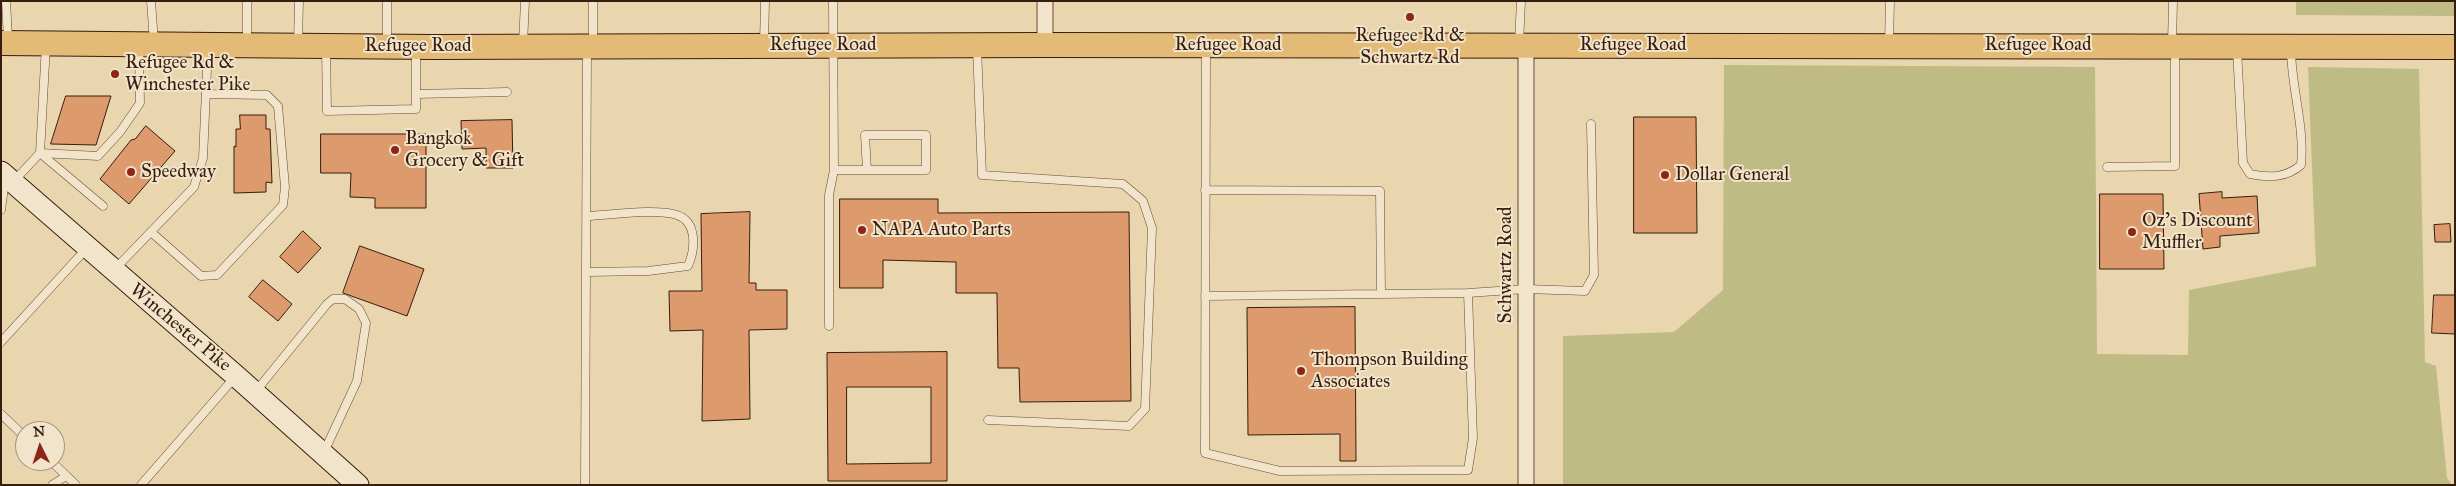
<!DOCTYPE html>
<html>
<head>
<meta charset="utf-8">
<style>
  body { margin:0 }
  #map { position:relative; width:2456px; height:486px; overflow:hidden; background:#e9d5ae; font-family:"IM FELL Great Primer",serif }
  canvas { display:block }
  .frame { position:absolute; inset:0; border:2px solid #371d0e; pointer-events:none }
  .north { position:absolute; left:15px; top:421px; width:50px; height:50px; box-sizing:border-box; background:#f1e4ca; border:1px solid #a7947f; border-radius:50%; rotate:356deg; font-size:14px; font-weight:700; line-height:20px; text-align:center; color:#371d0e }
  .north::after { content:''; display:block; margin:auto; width:18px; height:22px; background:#8f2418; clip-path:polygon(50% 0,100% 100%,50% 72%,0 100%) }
</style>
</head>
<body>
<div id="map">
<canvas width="2456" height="486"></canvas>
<div class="frame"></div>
<div class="north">N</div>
</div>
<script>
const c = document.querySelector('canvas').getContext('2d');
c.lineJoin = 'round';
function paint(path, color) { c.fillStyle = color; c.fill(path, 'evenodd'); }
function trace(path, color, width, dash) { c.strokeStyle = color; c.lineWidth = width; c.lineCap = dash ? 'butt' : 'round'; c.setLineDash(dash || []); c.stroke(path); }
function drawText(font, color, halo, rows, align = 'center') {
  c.font = font + ' "IM FELL Great Primer",serif'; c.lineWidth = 4; c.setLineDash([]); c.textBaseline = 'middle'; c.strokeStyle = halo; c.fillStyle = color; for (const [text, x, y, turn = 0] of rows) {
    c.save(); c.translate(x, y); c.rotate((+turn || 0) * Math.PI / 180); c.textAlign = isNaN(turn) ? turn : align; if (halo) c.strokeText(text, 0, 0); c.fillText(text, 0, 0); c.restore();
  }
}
paint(new Path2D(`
  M2296,1H2455V16L2296,15Z
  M1724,65L2095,67L2097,354L2188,355L2189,290L2316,266L2308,67L2419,69L2425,362L2436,366L2447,478L2452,485H1563V336L1674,332L1723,290Z`), '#bebb85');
const building = new Path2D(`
  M66,96H111L96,145L51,144Z
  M240,115H266V129H270L272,183L266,182V192L234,193V146L236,147V129H240Z
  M1634,117H1696L1697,233H1634Z
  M512,120L513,168H486V148L462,149L461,121Z
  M146,126L175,151L129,204L100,179L131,140L135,139Z
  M321,134H426V208H375V198L350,197L351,173H321Z
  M2222,192V198L2257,196L2259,233L2220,236V247L2203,249L2199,194Z
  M2100,194H2163L2164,269H2100Z
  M840,199H938V213L1129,212L1131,401L1020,402L1019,368H998L997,293H956V262L883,260V288H840Z
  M750,212L749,283H756V290H787V329L749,330L750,419L702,421L703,330L670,331L669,291H702L701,214Z
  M2450,224L2451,242H2435L2434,225Z
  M303,231L321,248L298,273L280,257Z
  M360,246L424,269L407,316L343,293Z
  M263,280L292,304L278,321L249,297Z
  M2434,295H2455V334L2432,333Z
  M1355,307L1356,461H1340V434L1248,435L1247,308Z
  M947,352V481H828L827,353ZM847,387H931V463L847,464Z`);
paint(building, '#dc9a6d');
trace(building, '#371d0e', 1);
const service = new Path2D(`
  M6,1L8,39
  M151,1L154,42
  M387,1V44
  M593,1V44
  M247,43V1
  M298,43L299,1
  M1519,43L1521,1
  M1889,43L1890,1
  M523,44L525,1
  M764,44L765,1
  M2172,44L2173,1
  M326,47L327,111L416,109V48
  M977,47L982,175L1123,184L1143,201L1152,228L1145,409L1129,426L988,420
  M1206,47L1205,453L1280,471L1468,470L1473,438L1468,293L1526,289L1585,291L1594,275L1591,124
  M2237,49L2243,163L2250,174C2269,178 2286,178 2301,165C2305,126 2291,87 2291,48
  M416,94L507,92
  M40,153L98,156L120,132L140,103L139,47
  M40,153L103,206
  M2107,167L2175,166V50
  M834,170H926V135H865L867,170
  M14,181L40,153L46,45
  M1205,190L1380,191L1381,294
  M1,210L5,180
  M151,232L201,276L217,275L283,205L285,187L278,106L267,95L206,94
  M115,269L194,187L203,158L208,46
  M586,272L648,271L688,266C695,250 698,222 677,215C656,208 610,215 587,216
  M1205,296L1468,293
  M829,326V195L834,170L833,1
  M1,342L86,249
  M256,391L327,304L333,299H345L359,309L366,323L357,381L324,452
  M1,414L25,437
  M51,461L76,485
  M52,485L66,476
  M141,485L235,377
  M585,485L587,49`);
const minor = new Path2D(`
  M1045,1V45
  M1526,45V485`);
const secondary = new Path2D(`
  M1,172L236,376L358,485`);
const primary = new Path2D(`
  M1,43L434,47L1045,45L2455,47`);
trace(service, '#644b36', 9);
trace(minor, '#644b36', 17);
trace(secondary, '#371d0e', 23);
trace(primary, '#371d0e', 26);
trace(service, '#f1e4ca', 8);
trace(minor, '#f1e4ca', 15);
trace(secondary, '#f1e4ca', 21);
trace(primary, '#e4ba77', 24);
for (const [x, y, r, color] of [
  [1410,17,5,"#8f2418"],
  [115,74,5,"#8f2418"],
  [395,150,5,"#8f2418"],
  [131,172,5,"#8f2418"],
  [1665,175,5,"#8f2418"],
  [862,230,5,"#8f2418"],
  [2132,232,5,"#8f2418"],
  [1301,371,5,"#8f2418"]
]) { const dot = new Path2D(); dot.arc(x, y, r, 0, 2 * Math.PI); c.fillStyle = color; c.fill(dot); trace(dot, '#f1e4ca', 2); }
drawText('19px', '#371d0e', '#f1e4ca', [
  ["Refugee Rd &",1410,36,"center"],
  ["Schwartz Rd",1410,58,"center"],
  ["Refugee Rd &",125,63],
  ["Winchester Pike",125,85],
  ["Bangkok",405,139],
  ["Grocery & Gift",405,161],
  ["Speedway",141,172],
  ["Dollar General",1675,175],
  ["Oz's Discount",2142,221],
  ["Muffler",2142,243],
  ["NAPA Auto Parts",872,230],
  ["Thompson Building",1311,360],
  ["Associates",1311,382]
], 'left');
drawText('19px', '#371d0e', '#f1e4ca', [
  ["Refugee Road",823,45],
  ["Refugee Road",1228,45],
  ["Refugee Road",1633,45],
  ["Refugee Road",2038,45],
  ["Refugee Road",418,46],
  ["Schwartz Road",1506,265,-90],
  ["Winchester Pike",180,328,40]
]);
</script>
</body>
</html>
